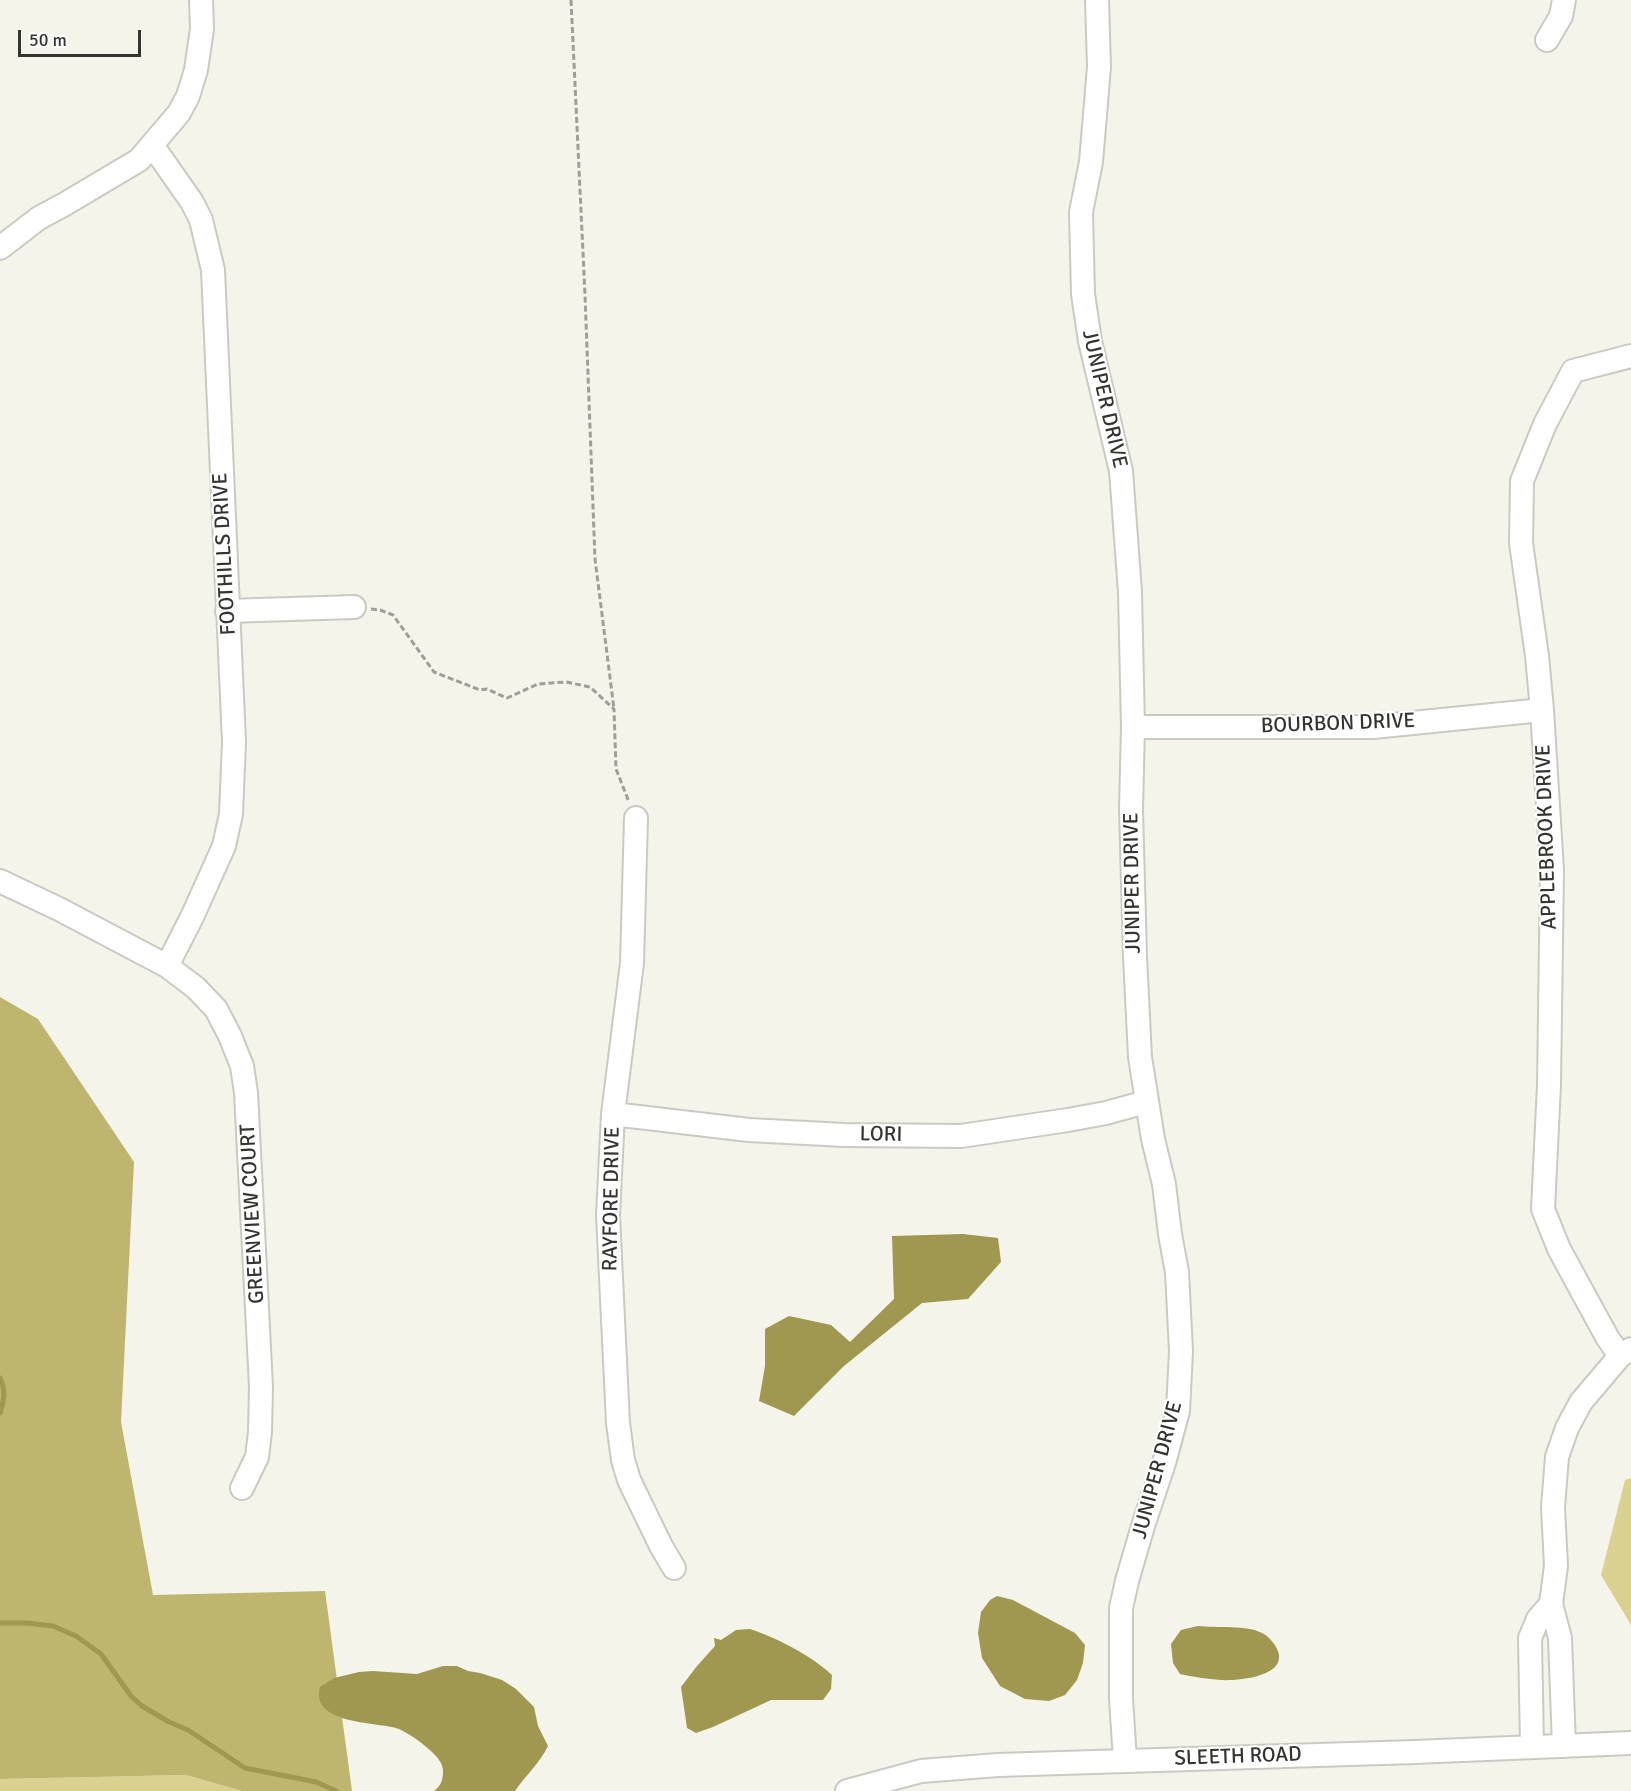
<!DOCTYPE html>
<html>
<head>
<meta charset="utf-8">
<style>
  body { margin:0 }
  #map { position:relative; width:1631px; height:1791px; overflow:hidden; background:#f4f4eb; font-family:Signika,sans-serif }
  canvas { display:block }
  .scale { position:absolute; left:18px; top:30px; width:123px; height:27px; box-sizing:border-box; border:3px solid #343431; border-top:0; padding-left:8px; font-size:18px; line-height:21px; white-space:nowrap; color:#343431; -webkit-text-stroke:4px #fff; paint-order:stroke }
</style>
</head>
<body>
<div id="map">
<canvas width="1631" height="1791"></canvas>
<div class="scale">50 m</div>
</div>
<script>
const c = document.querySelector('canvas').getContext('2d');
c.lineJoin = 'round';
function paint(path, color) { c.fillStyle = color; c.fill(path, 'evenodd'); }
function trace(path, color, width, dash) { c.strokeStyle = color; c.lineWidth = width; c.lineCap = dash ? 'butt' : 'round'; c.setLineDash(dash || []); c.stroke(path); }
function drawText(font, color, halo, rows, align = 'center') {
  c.font = font + ' Signika,sans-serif'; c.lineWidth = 4.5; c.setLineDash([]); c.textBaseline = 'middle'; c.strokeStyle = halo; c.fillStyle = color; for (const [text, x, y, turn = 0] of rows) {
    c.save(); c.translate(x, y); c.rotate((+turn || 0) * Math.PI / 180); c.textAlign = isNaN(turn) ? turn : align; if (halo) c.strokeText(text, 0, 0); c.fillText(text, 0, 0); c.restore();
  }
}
paint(new Path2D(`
  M1631,1478V1625L1601,1575L1625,1480Z
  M186,1775L242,1791H0V1779Z`), '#d8d18f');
paint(new Path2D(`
  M0,997L38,1019L134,1162L121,1422L153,1595L325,1591L352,1791H242L186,1775L0,1779Z`), '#beb66e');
paint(new Path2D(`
  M963,1234L998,1238L1001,1262L968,1299L922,1303L844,1366L794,1416L759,1401L765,1366V1329L789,1316L831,1325L850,1342L894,1299L892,1236Z
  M997,1596L1013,1600L1075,1633L1085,1645L1083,1663L1077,1680L1065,1695L1049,1701L1025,1699L1000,1686L982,1658L978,1633L981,1612L990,1600Z
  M1198,1626C1215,1628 1248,1625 1262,1633C1269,1636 1278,1647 1279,1655C1282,1677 1237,1681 1221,1680C1207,1679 1193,1677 1180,1674L1173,1663L1171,1644L1181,1630Z
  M750,1629C777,1638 812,1656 832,1675L831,1689L823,1700H771L713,1727L696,1733L687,1728L681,1687L697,1666L715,1646L714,1638L721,1640L736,1630Z
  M443,1666H457L468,1671L480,1673L502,1680L516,1689L534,1707L538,1726L548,1746C540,1763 525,1776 515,1791H434C441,1786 443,1780 443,1771C443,1763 437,1757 431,1751C422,1743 408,1732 396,1728C375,1722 310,1724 320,1687L334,1678L359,1672L373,1671L417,1674Z`), '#a09750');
trace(new Path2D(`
  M0,1378C6,1390 4,1401 0,1413
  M0,1623H27L53,1626L76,1636L101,1654L131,1696L142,1706L169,1722L188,1730L245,1768L316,1782L336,1791`), '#a09750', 5);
const minor = new Path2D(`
  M1097,0L1099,67L1096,103L1091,162L1081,212L1083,294L1090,341L1121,471L1130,592L1133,727L1131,809L1135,957L1140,1057L1153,1139L1164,1184L1170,1234L1177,1272L1181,1351L1178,1411L1164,1463L1143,1526L1127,1581L1121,1608V1699L1125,1760
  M1547,40L1561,16L1564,0
  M152,145L192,202L201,220L213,270L234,742L231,814L224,846L192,917L167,966
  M0,248L39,218L65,204L139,160L179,113L188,96L196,70L202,29L201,0
  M227,611L354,607
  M1133,727H1373L1542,710
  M636,818L632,963L613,1114L608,1215L618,1423L623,1460L629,1480L661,1546L674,1568
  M0,881L59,909L167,966L196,988L216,1009L230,1036L242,1066L246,1093L261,1387L260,1432L257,1457L242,1488
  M613,1114L749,1130L844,1135L961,1136L1068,1120L1106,1113L1146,1102
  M1620,1356L1607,1337L1559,1249L1543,1209L1549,1085L1552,870L1542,710L1537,656L1521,543L1522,481L1545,424L1573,371L1631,356
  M1564,1746L1560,1638L1551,1604L1556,1566L1553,1507L1557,1457L1567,1428L1581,1402L1620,1356L1631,1349
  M1532,1747L1530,1638L1538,1619L1551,1604
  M847,1791L921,1771L998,1765L1415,1752L1631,1743`);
trace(minor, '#cbcac2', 26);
trace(new Path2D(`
  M571,0L585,295L595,559L614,709
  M371,609L380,610L393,615L434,672L480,690L487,689L507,698L538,684L566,682L590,687L614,709L616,769L629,802`), '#9f9f98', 3, [6, 3]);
trace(minor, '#fff', 22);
drawText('21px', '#343431', '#fff', [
  ["JUNIPER DRIVE",1104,399,77],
  ["FOOTHILLS DRIVE",225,554,-93],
  ["BOURBON DRIVE",1338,724,-2],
  ["APPLEBROOK DRIVE",1547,837,-92],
  ["JUNIPER DRIVE",1133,883,-91],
  ["LORI",881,1135,1],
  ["RAYFORE DRIVE",612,1199,-89],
  ["GREENVIEW COURT",253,1214,-93],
  ["JUNIPER DRIVE",1158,1470,-75],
  ["SLEETH ROAD",1238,1757,-2]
]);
</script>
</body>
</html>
